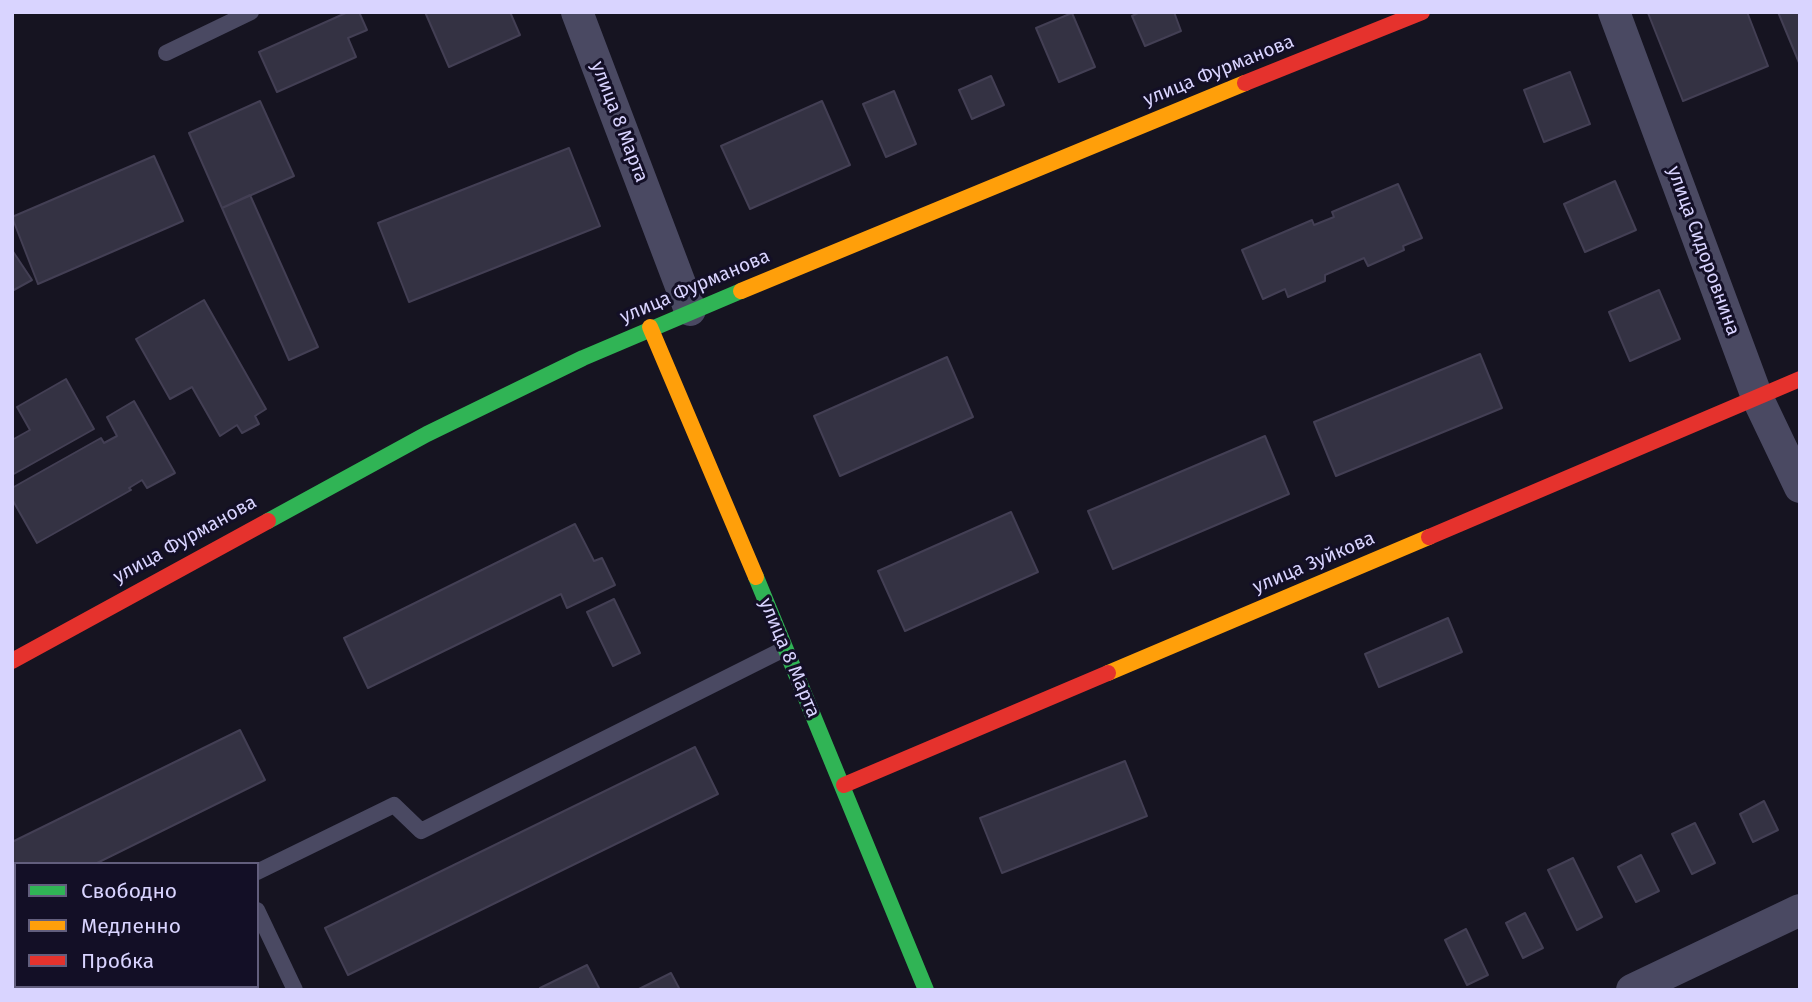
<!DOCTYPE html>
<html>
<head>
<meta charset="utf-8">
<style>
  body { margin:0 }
  #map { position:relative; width:1812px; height:1002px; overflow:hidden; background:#161421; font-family:"Fira Sans",sans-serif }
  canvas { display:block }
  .frame { position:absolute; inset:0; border:14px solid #d9d4ff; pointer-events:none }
  .legend { position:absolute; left:14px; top:862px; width:245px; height:126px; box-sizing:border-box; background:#130f26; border:2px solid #625e7d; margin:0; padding:9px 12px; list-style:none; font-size:21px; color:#d9d4ff }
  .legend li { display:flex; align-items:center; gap:14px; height:35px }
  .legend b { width:35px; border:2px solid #625e7d }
</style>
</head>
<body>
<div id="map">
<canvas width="1812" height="1002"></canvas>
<div class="frame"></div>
<ul class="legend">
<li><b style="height:9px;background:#30b455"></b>Свободно</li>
<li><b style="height:9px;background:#ff9f0a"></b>Медленно</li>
<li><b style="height:9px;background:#e5322d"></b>Пробка</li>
</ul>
</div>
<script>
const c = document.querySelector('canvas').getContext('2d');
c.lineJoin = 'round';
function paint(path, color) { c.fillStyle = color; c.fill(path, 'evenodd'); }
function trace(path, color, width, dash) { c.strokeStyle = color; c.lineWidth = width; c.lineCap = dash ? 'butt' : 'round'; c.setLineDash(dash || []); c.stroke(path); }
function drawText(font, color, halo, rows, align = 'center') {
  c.font = font + ' "Fira Sans",sans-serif'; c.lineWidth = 6; c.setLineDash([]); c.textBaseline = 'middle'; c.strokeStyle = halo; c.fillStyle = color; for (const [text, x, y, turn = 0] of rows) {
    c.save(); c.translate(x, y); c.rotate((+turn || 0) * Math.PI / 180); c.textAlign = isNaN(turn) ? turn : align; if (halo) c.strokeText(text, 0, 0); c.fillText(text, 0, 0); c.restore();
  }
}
const building = new Path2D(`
  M348,12H359L367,30L348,38L356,57L277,92L259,52Z
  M425,12H510L520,35L449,67Z
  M1140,12H1174L1181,31L1145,46L1132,16Z
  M1747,12L1768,66L1683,101L1648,13Z
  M1778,12H1800V65Z
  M1072,13L1095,67L1059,82L1036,28Z
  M1570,72L1590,124L1544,142L1524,90Z
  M991,76L1004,105L972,119L959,90Z
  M894,91L916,144L886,157L863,104Z
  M260,101L294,176L222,208L189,133Z
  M822,101L850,165L750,209L721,146Z
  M569,148L600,226L409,302L378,223Z
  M154,156L183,221L38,284L12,217Z
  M1615,181L1636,230L1585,252L1564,204Z
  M1398,184L1422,238L1403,246L1404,250L1368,266L1364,258L1325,275V281L1288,297L1285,289L1263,299L1242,250L1312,220L1314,225L1334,217L1332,212Z
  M250,195L318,347L289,360L222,208Z
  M12,250L32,280L12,291Z
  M1659,290L1680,339L1630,361L1609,312Z
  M204,300L266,409L255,416L259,424L242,433L237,425L220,436L192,387L170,399L136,339Z
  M1480,354L1502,408L1336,476L1314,422Z
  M947,357L973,417L840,476L814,416Z
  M66,379L94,429L12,475V440L30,430L17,407Z
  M134,401L175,473L147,488L142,480L129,488L131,490L37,543L12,499V488L101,438L104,443L117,436L107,417Z
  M1265,436L1289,494L1113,569L1088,511Z
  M1011,512L1038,572L905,631L878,571Z
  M575,524L594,561L602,558L615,585L567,608L561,594L368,688L344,638Z
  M614,599L640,653L613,666L587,612Z
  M1448,618L1462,652L1379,687L1365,654Z
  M240,730L265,780L95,864H16V903L12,905V842Z
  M695,747L718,794L348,975L325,928Z
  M1125,761L1147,816L1002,873L980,818Z
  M1764,801L1778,830L1753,842L1740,814Z
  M1695,823L1715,863L1692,874L1672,834Z
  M1641,855L1659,891L1636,902L1618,867Z
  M1573,858L1602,917L1577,930L1548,870Z
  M1525,913L1543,948L1523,958L1506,923Z
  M1466,929L1488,975L1467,985L1445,940Z
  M587,965L600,990H541L540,988Z
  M671,973L680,990H637Z`);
paint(building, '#343243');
trace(building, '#433f54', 2);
trace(new Path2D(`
  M166,53L251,12
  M257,872L394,805L421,831L784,649
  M257,910L295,990
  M164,986L166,990
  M20,990L27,986`), '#4a4962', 16);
trace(new Path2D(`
  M577,12L690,310
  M1614,12L1757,397L1800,487
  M1632,990L1800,910`), '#4a4962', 32);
trace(new Path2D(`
  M268,521L427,434L583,358L741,291
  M756,577L926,990`), '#30b455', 16);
trace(new Path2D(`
  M741,291L1245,83
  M650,327L756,577
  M1108,673L1429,537`), '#ff9f0a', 16);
trace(new Path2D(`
  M1245,83L1422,12
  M1429,537L1800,379
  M12,661L268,521
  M844,785L1108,673`), '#e5322d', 16);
drawText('19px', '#d9d4ff', '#130f26', [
  ["улица Фурманова",1219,71,-22],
  ["улица 8 Марта",619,122,69],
  ["улица Сидоровнина",1703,251,70],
  ["улица Фурманова",695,287,-23],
  ["улица Фурманова",185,540,-29],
  ["улица Зуйкова",1314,563,-23],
  ["улица 8 Марта",789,658,67]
]);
</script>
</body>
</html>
